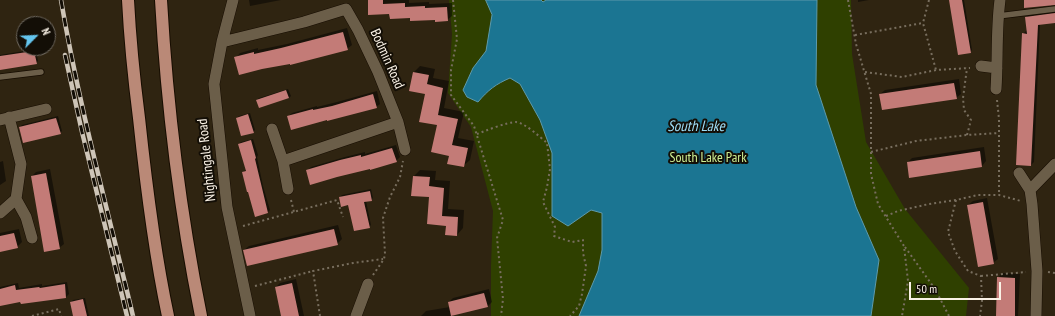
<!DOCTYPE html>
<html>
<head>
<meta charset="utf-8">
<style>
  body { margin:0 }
  #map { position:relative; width:1055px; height:316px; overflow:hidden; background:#2f2411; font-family:"PT Sans Narrow",sans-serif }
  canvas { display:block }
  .north { position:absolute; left:16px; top:16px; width:40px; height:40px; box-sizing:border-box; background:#130e06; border:1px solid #6f6960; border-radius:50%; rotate:66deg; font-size:11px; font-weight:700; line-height:16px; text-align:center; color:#faf2e6 }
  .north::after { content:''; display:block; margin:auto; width:14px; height:18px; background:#64c5ee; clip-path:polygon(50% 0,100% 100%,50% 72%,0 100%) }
  .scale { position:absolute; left:909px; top:282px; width:92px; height:18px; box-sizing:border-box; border:2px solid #faf2e6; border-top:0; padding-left:5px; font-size:12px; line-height:14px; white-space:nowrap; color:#faf2e6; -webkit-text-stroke:3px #130e06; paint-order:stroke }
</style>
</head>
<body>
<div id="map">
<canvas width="1055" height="316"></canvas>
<div class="north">N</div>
<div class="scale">50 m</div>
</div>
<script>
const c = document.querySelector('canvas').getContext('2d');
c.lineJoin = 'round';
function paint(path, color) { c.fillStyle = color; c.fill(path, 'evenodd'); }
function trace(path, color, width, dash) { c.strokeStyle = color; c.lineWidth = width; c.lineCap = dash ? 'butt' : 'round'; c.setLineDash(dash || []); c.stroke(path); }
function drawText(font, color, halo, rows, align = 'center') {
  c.font = font + ' "PT Sans Narrow",sans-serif'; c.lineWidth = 4; c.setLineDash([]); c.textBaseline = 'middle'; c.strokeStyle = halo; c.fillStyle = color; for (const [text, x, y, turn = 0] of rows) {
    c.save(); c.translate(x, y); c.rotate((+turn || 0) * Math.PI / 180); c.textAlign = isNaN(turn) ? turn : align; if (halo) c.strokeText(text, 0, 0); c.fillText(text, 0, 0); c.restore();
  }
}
paint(new Path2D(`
  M449,0H851L852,54L866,142L905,209L969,288L966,316H491V265L493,211L471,127L448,93L452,34Z`), '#2f4000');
const water = new Path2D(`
  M486,0H541L543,2L546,0H817L816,85L856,207L879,260L871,316H579L598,271L602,250V213L591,210L568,226L552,216V153L540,120L520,84L510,78C496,84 488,90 478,102L467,97L463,90L473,68L486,51L492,15Z`);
paint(water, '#1b7592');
trace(water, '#5e9aab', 1);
paint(new Path2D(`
  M249,0H281L250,6Z
  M369,0H409V3L429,2V4L452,3V16L447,20L436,19L411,17L390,13Z
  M858,0H869L858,2Z
  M950,0H964L972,50L970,52Z
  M1055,11V22L1040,23L1034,162L1031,165L1023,34L1027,30L1026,17L1029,14Z
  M347,28L352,45L347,49L290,62L236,58L240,53L258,48V50L287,44Z
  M36,49L38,61L36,63L0,69V55Z
  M420,66L435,69L433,78L449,81L444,108L464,112L458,138L474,141L470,160L463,166L450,155L426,93L413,73Z
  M959,79L961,94L956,98L880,94L885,90Z
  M288,89L291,96L289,98L257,100L259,98Z
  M377,91L380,104L376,107L288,117L292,113L317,106V107L337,102Z
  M250,113L255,130L253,132L237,118L239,116Z
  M58,116L62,131L60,133L20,127L22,125Z
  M253,139L258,155L257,157L263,186L270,210L268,212L256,215L243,172L246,170L239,144L241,142Z
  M396,145L400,157L396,161L337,176L307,171L311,167L345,157L365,152V154Z
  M984,147L986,161L982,166L908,162L912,158Z
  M3,161L6,181L0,185V162Z
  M50,169L64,244L59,248L32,176L36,172Z
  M420,170L436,171L435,180L450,181L448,209L464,210L463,228L457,235L447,225L430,196L414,176Z
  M371,189L373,198L371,200L366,201L371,225L369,227L349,204L340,197L342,195Z
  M987,198L998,259L993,263L968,205L973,201Z
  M338,225L342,239L337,244L244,250L249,246Z
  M19,229L22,242L17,247L0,251V233Z
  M1002,273L1020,274L1018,316H997L998,278Z
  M296,279L304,316H282L276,287L280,283Z
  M67,282L69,294L66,297L21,303V301L0,305V287L18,283L19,288L42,284V286Z
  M489,289L492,302L487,307L453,314V316H421L426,311L450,307L449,302L453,298Z
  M85,298L89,316H74L71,302L73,300Z`), '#0007');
paint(new Path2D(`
  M368,0H383V4L405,3V7L425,6V8L447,7L448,21L435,22V20L410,21V18L390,19L389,14L368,15Z
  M949,0H962L971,53L958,55Z
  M1024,0H1055V5L1024,8Z
  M1055,13V23L1038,25L1031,166L1016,165L1022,33L1027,34L1025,17Z
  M343,32L348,50L290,65V64L262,69L239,75L234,57L254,52V54L281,48Z
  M34,51L37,64L0,70V56Z
  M413,72L429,75L427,84L443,88L438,115L458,119L452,145L468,148L464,167L447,164L449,156L431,152L437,125L419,122L425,94L409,91Z
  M954,83L957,99L882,110L879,94Z
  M286,90L289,98L259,108L256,100Z
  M373,94L377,108L327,121V120L291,130L287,116L313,109V110L332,106Z
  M248,114L254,133L241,136L236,118Z
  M56,118L61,134L23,143L19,127Z
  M251,140L256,158L255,159L262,188L268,213L255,217L248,192H247L242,172L246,171L238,144Z
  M392,148L397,162L370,170V169L337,177L310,185L306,170L340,160L361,155V157Z
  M980,151L982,167L909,178L907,162Z
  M46,173L60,249L44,252L31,176Z
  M413,176L430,177L429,186L444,188L442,216L458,217L457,236L445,235L446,226L427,224L429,197L411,196Z
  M370,191L372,201L364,202L370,228L354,231L348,205L341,207L339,197Z
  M983,202L994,264L978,267L967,205Z
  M334,229L338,245L247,266L243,250Z
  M14,233L18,248L0,252V236Z
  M997,277L1015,278V316H996Z
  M292,283L299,316H281L275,287Z
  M65,284L66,298L21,304L20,302L0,306V289L15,285L16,290L39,287L40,288Z
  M484,293L488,307L451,316L448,302Z
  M83,299L87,316H73L70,302Z`), '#c37b77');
const lane = new Path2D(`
  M998,16L1055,9
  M0,77L41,72`);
const street = new Path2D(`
  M233,0L222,42L214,84L227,207L250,316
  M222,42L304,22L346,9L358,30L378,72L398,122L405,150
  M981,66L997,68
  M996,89C998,60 996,30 1000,0
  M0,120L46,109
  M272,129L283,161L398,122
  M283,161L288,189
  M1019,173L1030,190L1032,204L1037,271L1036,316
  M1030,190L1055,164
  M16,199L26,217L32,238
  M0,213L16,199L21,164L9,117
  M356,316L368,284`);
const primary = new Path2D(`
  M128,0C130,39 134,79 139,118C146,184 154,251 168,316
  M161,0C167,106 180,212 201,316`);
trace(lane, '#170d00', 7);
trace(street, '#170d00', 12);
trace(primary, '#170d00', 14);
trace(new Path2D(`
  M453,0L457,39L451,70V95L474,126L503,220L497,238L503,299L501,316
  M848,0L856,44L871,94V174L878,204L904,246L908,281L902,316
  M929,0L923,23L936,70
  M855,35L923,23
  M865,72L902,77L936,70L970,68
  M997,100L999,119V195
  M477,134C485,131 507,122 516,122C525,123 540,137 547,143L550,169L547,187L543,202L555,227L554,236L572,242L583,240V253L586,266L582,294L579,306L570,316
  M967,135L971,120L964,110L963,98L967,68
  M871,152L916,141L967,135L999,133
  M291,200L294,212
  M956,200L948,232L955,251L968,271L981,276L982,301L980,316
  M886,216L898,211L929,204L956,200L978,195H999L1021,201
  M243,226L337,200L343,217
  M905,247L935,289L949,316
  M1048,272L1055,273
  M373,275L384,259L385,254L383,218L390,197L400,177L403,161
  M981,276L1026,272
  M255,286L313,271
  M32,316L59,309L61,316
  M320,316L313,271L353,263L383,259`), '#786e5e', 2, [2, 3]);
trace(lane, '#6b5e49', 5.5);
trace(street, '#6b5e49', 11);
trace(primary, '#ba8977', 12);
const rail = new Path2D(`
  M61,0C79,106 108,211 133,316
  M65,55L82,132L127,316`);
trace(rail, '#cec5b8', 4.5);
trace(rail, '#130e06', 3, [9]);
drawText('14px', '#faf2e6', '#130e06', [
  ["Bodmin Road",387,59,66],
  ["Nightingale Road",207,160,-96]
]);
drawText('14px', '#cfef94', '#130e06', [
  ["South Lake Park",708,158]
]);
drawText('italic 15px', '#9edcf6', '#130e06', [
  ["South Lake",696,127]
]);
</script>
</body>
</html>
